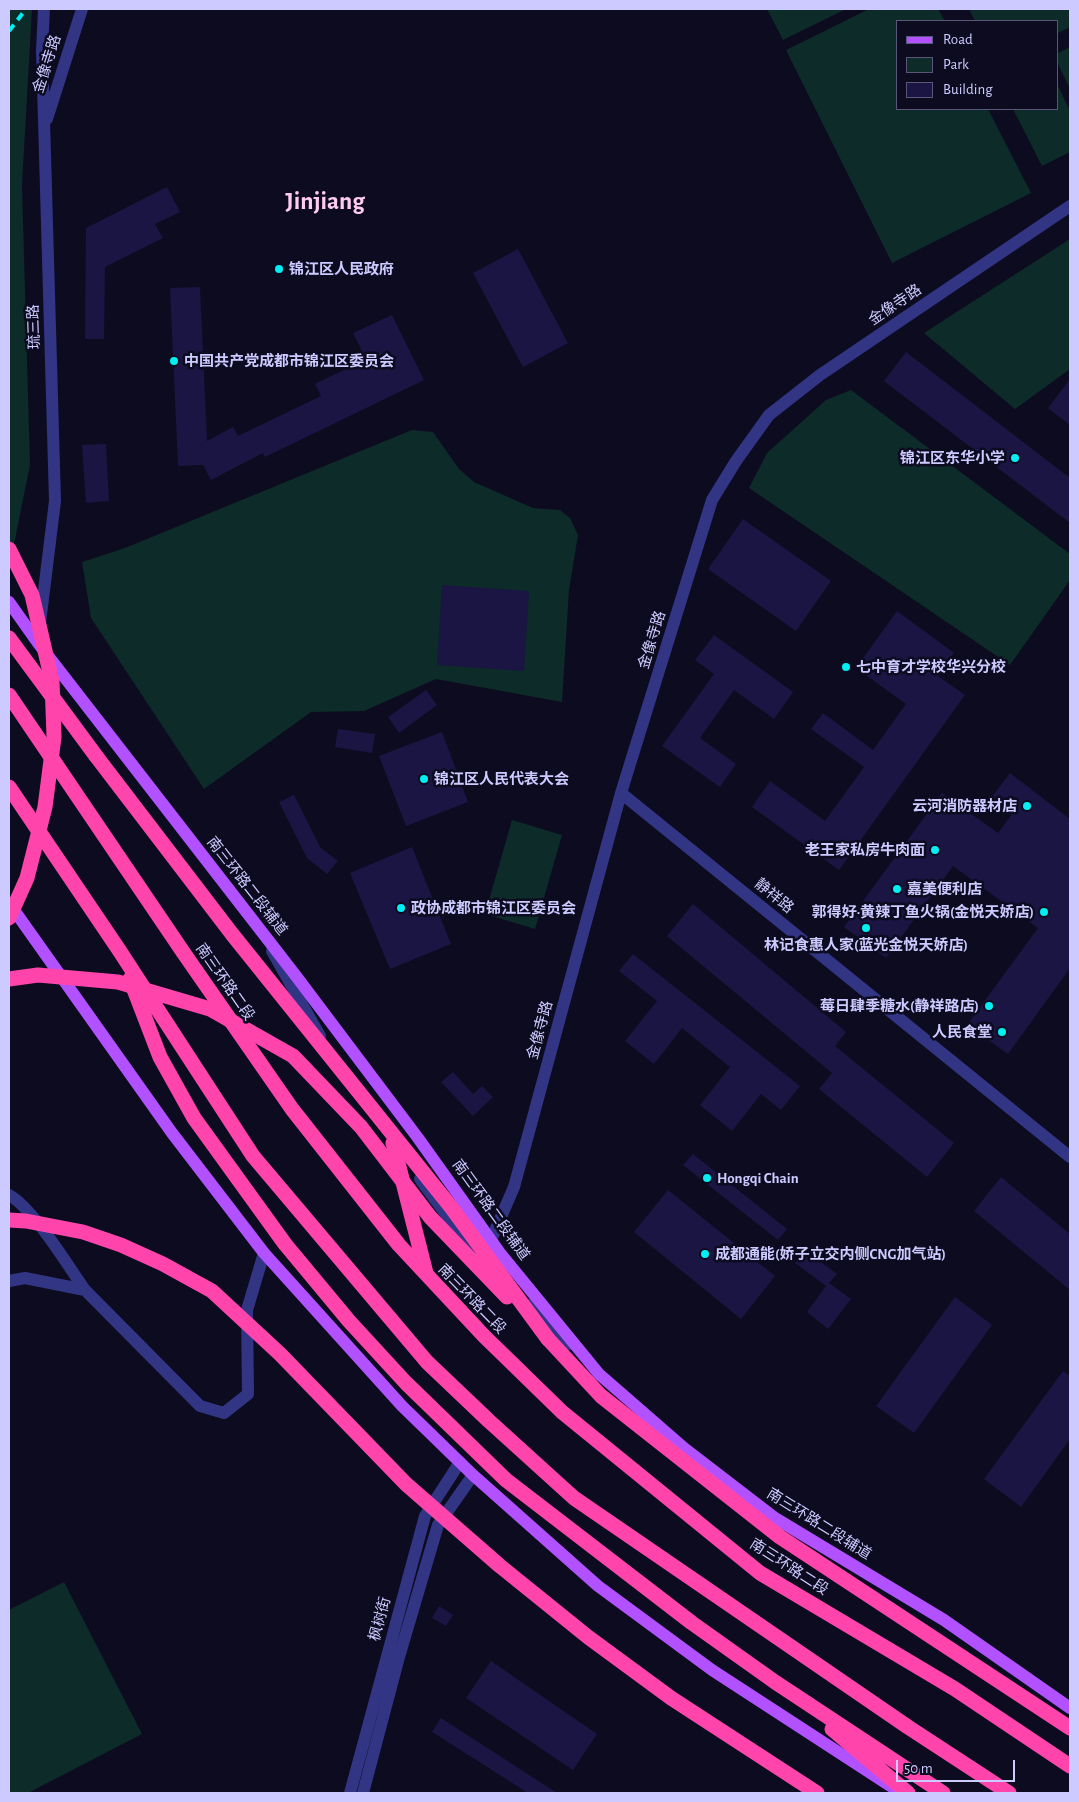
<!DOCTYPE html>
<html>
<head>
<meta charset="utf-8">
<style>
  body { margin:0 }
  #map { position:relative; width:1079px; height:1802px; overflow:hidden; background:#0d0b20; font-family:"Alegreya Sans",sans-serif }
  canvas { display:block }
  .frame { position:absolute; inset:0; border:10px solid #cccaff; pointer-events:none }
  .legend { position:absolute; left:896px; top:20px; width:162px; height:90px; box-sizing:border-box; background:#0d0b20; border:1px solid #595779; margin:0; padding:6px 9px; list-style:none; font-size:15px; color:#cccaff }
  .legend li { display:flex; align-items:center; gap:10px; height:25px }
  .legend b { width:25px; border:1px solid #595779 }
  .scale { position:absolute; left:896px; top:1760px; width:119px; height:22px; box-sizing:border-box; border:2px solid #cccaff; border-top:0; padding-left:6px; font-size:15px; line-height:18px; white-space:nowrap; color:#cccaff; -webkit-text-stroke:4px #0d0b20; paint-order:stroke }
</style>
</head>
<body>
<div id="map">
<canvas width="1079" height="1802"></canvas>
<div class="frame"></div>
<ul class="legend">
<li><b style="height:6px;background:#b151ff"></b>Road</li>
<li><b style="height:14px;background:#0d2b28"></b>Park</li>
<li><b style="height:14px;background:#1b1543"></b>Building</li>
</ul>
<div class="scale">50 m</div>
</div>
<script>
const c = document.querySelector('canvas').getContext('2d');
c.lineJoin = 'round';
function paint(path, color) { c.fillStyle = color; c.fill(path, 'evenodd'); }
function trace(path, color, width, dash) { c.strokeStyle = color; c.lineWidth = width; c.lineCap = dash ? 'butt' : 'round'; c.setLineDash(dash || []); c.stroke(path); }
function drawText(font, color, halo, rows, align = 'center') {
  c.font = font + ' "Alegreya Sans","Noto Sans SC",sans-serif'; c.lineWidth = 5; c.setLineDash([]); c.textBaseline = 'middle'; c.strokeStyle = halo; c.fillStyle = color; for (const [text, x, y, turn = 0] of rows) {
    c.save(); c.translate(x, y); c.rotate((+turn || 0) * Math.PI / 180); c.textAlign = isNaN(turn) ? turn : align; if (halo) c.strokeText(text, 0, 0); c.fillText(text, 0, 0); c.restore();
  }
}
paint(new Path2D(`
  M9,9H32L22,185L30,465L9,569Z
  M767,9H846L783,40Z
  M869,9H938L945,21H898V109H988L1031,193L892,263L786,50Z
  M969,9H1070V27L1058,33V21H975Z
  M1070,47V89L1058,64V53Z
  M1058,86L1070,111V152L1042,166L1013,109H1058Z
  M1070,239V369L1015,409L924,333Z
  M851,390L1070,554V580L1010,665L749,488L767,453L826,400Z
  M412,430L433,432L459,469L474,482L533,508L560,510L570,518L578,535L569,590L562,702L436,679L364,711L311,712L204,789L91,618L82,562L125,548Z
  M512,820L562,835L535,929L485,914Z
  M64,1582L142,1734L28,1793H9V1610Z`), '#0d2b28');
paint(new Path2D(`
  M167,187L180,212L155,224L163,238L105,267L104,339H85L86,228Z
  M518,249L568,343L523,367L473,273Z
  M200,287L207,441L233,427L238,436L321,396L315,384L366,359L353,333L392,315L424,380L265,457L263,453L211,480L203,465L178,466L170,288Z
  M906,352L1070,478V523L884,381Z
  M1070,379V425L1048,408Z
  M106,444L109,501L86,503L82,445Z
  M743,519L831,581L796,631L708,569Z
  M442,585L529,591L524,671L437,665Z
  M897,611L954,653L938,676L965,695L839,870L752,807L770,781L825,821L864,767L811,729L823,713L873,750L906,704L856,668Z
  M714,635L793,692L774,719L734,690L700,738L736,764L720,787L662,746L714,674L695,660Z
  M426,690L437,705L399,733L388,717Z
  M338,729L375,734L372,753L335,747Z
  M442,732L468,802L406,826L379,756Z
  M1010,773L1070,819V968L1008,1054L967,1025L1038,928L953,866L886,958L844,927L942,793L998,833L1012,814L991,798Z
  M294,795L320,847L338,861L327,874L307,858L279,802Z
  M412,847L451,944L390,969L350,873Z
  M693,904L846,1032L835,1046L954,1143L927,1177L819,1089L832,1073L667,936Z
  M633,954L800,1086L781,1110L761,1094L732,1131L700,1105L730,1067L682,1028L654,1064L625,1041L657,1001L619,971Z
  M453,1072L473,1094L482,1086L493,1097L473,1116L441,1082Z
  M693,1154L787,1229L778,1240L683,1165Z
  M1001,1177L1070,1234V1290L974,1211Z
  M668,1190L775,1276L741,1319L634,1232Z
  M805,1250L837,1274L829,1283L851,1299L828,1329L807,1312L826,1286L795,1263Z
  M955,1297L992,1325L914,1433L876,1406Z
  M1063,1371L1070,1376V1439L1021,1507L984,1479Z
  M439,1606L453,1615L446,1626L432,1618Z
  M491,1661L597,1734L573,1770L466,1698Z
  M441,1718L557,1793H528L432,1732Z`), '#1b1543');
trace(new Path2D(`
  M47,119L82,9
  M40,623L55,501L42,51L44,9
  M621,793L1070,1157
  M272,951L320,1036
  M420,1179L468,1244L482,1258
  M9,1195C33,1208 68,1266 85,1290
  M491,1240L514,1187L621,793L712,500L736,461L769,415L820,375L1070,206
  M9,1281L25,1278L85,1290L200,1406L224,1413L248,1394L247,1310L264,1253
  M530,1305L569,1344
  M350,1793L425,1516L460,1462
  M363,1793L399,1657L438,1525L473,1475`), '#313584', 12);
trace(new Path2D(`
  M9,602L38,643L296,976L418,1138L500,1253L599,1374L684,1448L775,1518L944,1620L1070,1708
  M9,903L172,1133L264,1253L402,1406L473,1475L598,1586L712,1670L895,1789`), '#b151ff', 12);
trace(new Path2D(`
  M9,638L96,756
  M9,695L183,952L292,1109L399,1245L484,1336L562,1412L760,1573L955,1689L1070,1766
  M9,787L119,950L253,1156L427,1362L489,1421L574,1498L908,1727L1009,1793
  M130,979L160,1057L194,1118L285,1244L349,1321L406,1383L506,1480L692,1623L775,1682L943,1793
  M393,1143L426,1273
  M548,1339L601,1396L780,1537L1070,1728
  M832,1729L908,1793`), '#ff45ac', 15);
trace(new Path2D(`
  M9,31L26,9`), '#00eff5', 4, [8, 6]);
trace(new Path2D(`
  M9,549L32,595L52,681L54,737L45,807L27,878L9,918
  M96,756L232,934L451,1207L548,1339
  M9,979L38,975L118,982L210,1009L293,1056L361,1127L430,1217L507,1297
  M9,1220L26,1221L83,1232L121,1245L163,1264L212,1291L280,1354L406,1484L500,1566L588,1637L671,1698L817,1793`), '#ff45ac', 15);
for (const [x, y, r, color] of [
  [279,269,5,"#00eff5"],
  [174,361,5,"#00eff5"],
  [1015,458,5,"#00eff5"],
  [846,667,5,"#00eff5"],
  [424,779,5,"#00eff5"],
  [1027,806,5,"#00eff5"],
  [935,850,5,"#00eff5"],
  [897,889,5,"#00eff5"],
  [401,908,5,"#00eff5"],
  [1044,912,5,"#00eff5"],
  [866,928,5,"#00eff5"],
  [989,1006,5,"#00eff5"],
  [1002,1032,5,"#00eff5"],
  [707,1178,5,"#00eff5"],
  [705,1254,5,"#00eff5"]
]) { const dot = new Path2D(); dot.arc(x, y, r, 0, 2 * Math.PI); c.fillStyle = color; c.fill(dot); trace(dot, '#0d0b20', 2); }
drawText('15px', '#cccaff', '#0d0b20', [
  ["金像寺路",47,64,-72],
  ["金像寺路",895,305,-34],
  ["琉三路",34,327,-92],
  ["金像寺路",652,640,-73],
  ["南三环路二段辅道",247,886,52],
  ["静祥路",774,896,39],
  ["南三环路二段",225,982,55],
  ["金像寺路",540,1030,-75],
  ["南三环路二段辅道",491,1210,54],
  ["南三环路二段",472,1299,46],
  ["南三环路二段辅道",819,1524,32],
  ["南三环路二段",789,1567,33],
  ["枫树街",380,1619,-75]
]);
drawText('bold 15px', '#cccaff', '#0d0b20', [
  ["锦江区人民政府",289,269],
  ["中国共产党成都市锦江区委员会",184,361],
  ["锦江区东华小学",1005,458,"right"],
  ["七中育才学校华兴分校",856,667],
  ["锦江区人民代表大会",434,779],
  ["云河消防器材店",1017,806,"right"],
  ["老王家私房牛肉面",925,850,"right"],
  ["嘉美便利店",907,889],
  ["政协成都市锦江区委员会",411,908],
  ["郭得好·黄辣丁鱼火锅(金悦天娇店)",1034,912,"right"],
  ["林记食惠人家(蓝光金悦天娇店)",866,945,"center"],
  ["莓日肆季糖水(静祥路店)",979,1006,"right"],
  ["人民食堂",992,1032,"right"],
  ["Hongqi Chain",717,1178],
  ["成都通能(娇子立交内侧CNG加气站)",715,1254]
], 'left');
drawText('bold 25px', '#ffccf0', '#0d0b20', [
  ["Jinjiang",325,201]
]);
</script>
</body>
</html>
